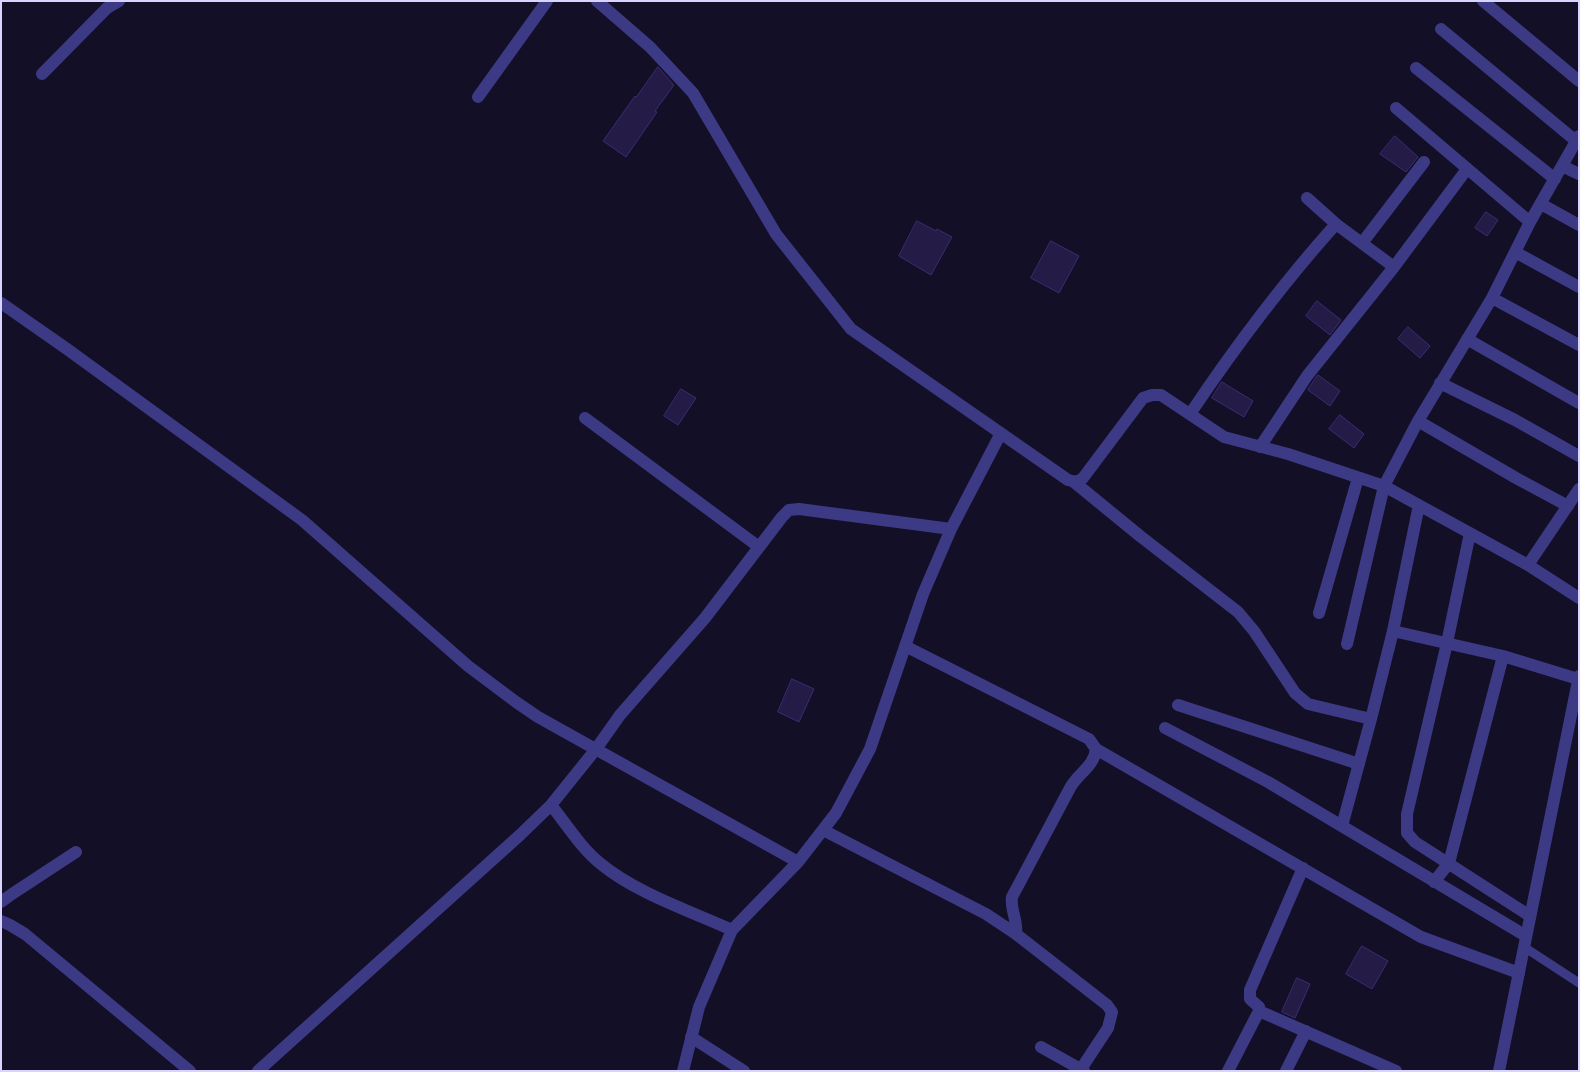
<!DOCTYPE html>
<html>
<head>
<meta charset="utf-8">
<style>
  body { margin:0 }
  #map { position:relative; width:1580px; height:1072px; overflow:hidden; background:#130f26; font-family:Barlow,sans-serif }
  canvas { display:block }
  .frame { position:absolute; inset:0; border:2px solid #d9d4ff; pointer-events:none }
</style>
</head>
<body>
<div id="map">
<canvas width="1580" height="1072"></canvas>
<div class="frame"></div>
</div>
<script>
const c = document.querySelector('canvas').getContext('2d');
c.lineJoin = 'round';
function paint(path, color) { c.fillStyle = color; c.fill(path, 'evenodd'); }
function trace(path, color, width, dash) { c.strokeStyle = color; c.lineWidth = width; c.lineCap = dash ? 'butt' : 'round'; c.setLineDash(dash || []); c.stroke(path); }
const building = new Path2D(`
  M658,67L674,85L655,111L657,112L626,157L603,141L635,96L636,97Z
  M1395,136L1418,157L1406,172L1380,154Z
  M1486,212L1498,220L1487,236L1475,228Z
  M917,221L936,231L937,229L952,237L931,275L899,256Z
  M1051,241L1079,256L1059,293L1031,278Z
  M1317,301L1341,320L1330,335L1306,316Z
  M1408,327L1430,346L1420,358L1398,339Z
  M1318,375L1340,391L1330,406L1308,390Z
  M1222,382L1253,401L1244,417L1212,398Z
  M681,389L696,398L678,425L664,416Z
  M1340,415L1364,434L1354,448L1329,429Z
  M792,679L814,689L799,722L778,712Z
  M1362,946L1388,961L1372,989L1346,974Z
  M1297,978L1310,984L1295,1018L1282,1012Z`);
paint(building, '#241b47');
trace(building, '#3b2d73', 1);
trace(new Path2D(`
  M1524,947L1579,983`), '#3d3a85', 9);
trace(new Path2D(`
  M597,1L650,47L693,93L776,234L851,329L1068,480C1075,482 1078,482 1083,478L1143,398L1152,395H1161L1224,437L1288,454L1384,486L1528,565L1579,598
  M1483,1L1579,81
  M1441,29L1576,141
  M1416,68L1555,179
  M42,74L107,8L119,1
  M478,97L547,1
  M1396,108L1530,222
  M1562,166L1579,174
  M1307,198L1336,224L1394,267
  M1541,204L1579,225
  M1362,243L1424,162
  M1515,252L1579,287
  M1492,298L1579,345
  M1,303L67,349L302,520L468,666L516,702L538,717L798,862
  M1467,339L1579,403
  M1440,383L1515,420L1579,456
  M1190,414C1235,347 1283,283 1336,224
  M585,418L759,547
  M1418,421L1516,478L1568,506
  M1260,447L1307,376L1394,267L1467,169
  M1074,482L1140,536L1238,612L1254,631L1295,693L1308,704L1371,719
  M1470,533L1447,643L1407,814V833L1415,842L1530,916
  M1528,565L1579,489
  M1319,613L1358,478
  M1393,631L1419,505
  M1347,644L1384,486L1418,421L1492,298L1530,222L1579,136
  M905,646L1089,739L1096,749C1094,767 1078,773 1070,788L1012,897C1010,909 1018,921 1016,934
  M1178,705L1359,764
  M1165,728L1268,782L1526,936
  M1096,749L1421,937L1519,973
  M551,805C567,825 581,848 601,864C636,893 690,911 732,930
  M1342,826L1371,719L1393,631L1503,656L1578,679
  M823,830L986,914L1016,934L1107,1005L1112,1012L1108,1028L1081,1069
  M1434,882L1449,863L1503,656
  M1,902L12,894L76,852
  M1,921L10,925L25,934L190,1071
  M1259,1011L1396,1071
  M691,1037L744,1071
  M1041,1047L1084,1071
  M258,1071L520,835L551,805L596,749L620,715L705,618L782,517L789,510L799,509L951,529
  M683,1071L699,1007L732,930L798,862L836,813L870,749L923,594L951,529L1001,433
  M1228,1071L1259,1011V1007L1250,999V990L1303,868
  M1286,1071L1306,1031`), '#3d3a85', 12);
trace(new Path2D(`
  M1499,1071L1579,676`), '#3d3a85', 12);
</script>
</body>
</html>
